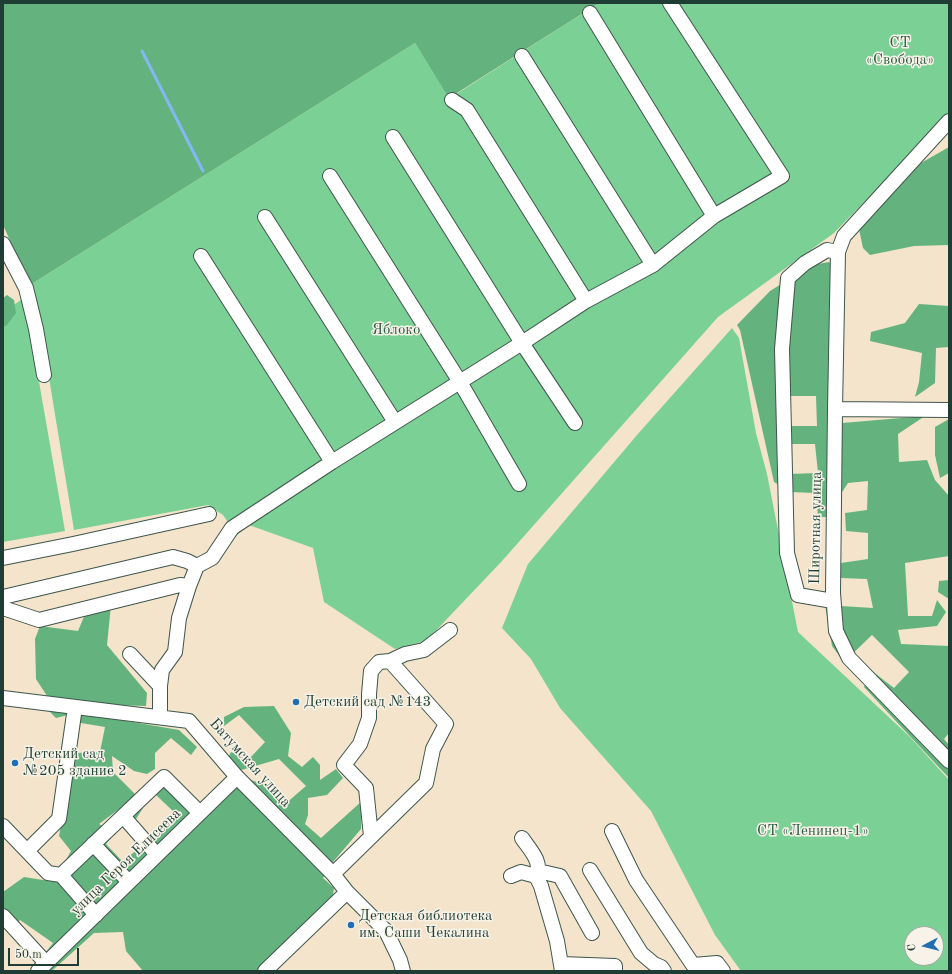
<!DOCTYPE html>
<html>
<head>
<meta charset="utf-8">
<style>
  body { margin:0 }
  #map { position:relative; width:952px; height:974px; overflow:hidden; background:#f3e4cb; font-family:"Old Standard TT",serif }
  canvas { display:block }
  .frame { position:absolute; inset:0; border:4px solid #1f3d34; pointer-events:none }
  .north { position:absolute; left:904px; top:926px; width:40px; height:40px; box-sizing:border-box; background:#f7f3e8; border:1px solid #a1aaa0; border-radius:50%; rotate:263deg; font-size:11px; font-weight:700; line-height:16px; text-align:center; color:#1f3d34 }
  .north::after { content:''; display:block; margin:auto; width:14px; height:18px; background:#1f6fb2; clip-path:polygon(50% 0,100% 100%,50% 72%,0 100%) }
  .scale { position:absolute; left:8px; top:948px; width:71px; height:18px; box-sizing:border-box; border:2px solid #1f3d34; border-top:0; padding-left:5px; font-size:12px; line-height:14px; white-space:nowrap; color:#1f3d34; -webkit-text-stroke:3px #f7f3e8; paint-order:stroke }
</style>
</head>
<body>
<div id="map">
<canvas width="952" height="974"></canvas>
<div class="frame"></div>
<div class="north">С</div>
<div class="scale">50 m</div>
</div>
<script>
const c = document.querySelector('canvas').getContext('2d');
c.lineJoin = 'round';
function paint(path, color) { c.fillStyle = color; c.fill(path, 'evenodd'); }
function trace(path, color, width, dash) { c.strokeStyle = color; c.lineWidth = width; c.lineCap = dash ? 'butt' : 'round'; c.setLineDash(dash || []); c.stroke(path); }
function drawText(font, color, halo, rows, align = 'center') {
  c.font = font + ' "Old Standard TT",serif'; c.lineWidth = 3; c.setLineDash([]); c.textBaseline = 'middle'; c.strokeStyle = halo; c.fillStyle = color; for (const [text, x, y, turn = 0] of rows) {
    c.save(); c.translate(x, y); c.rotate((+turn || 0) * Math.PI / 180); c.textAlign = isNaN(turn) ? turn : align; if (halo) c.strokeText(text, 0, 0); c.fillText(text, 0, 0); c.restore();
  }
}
paint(new Path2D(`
  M599,3H949V115L834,233L718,317L502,561L426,641L395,649L324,602L313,548L249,525L236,536L232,528L223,515L208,505L74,530L41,329L30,285L415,43L450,98Z
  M24,298L38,376L65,531L3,542V312Z
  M732,328L739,338L756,433L767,474L798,632L910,737L949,780V971H741L715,935L651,811L560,708L531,659L502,628L528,564L637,435ZM912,934H936V958H912Z`), '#7bd195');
paint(new Path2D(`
  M3,3H599L449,98L415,43L30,285L3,225Z
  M949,147V245L914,246L870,255L863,248L859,229L914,167Z
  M829,262L834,269L840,435L842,423L925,416L898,434L899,462L927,460L935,480L949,496V556L905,563L908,616H932L937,600L946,612L937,626L898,630L901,644L949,646V733L944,739L949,745V778L864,687L872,671L894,688L909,672L872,635L844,662L832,646L825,605L873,608L867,579L841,578V563L868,559V533L846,531L845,513L867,510L868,481L848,483L826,517H818L816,493L790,492L789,474L818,473L815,444H787L789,426H817L816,396H785L781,486L774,482L740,330L737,325L770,291L812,265Z
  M7,295L14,300L16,313L6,326H3V298Z
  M919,304L949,306V347L936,348L935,383L915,397L919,382L922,353L870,341L871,332L905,323Z
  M949,419V473L940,478L935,455V427Z
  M949,580V599L938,592L939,581Z
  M111,605L107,645L147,693L146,706L112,705L115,719L179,730L197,747L191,755L171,738L155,753V769L147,774L134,771L112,756L113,772L134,793L143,808L136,819L119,809L99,824L115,833L106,844L123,862L176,814L156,795L163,781L196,819L225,793L251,780L265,785L284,805L306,786L279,759L238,771L227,760L231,752L250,758L265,742L239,715L224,726V717L244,707L274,706L291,733L288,756L302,767L313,757L320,765V780L336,769L343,778L327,795L308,798V815L305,824L321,838L362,801L361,829L333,862L323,878L334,888L332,901L260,971H143L126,951L123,932L94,933L54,969L50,971H31L53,943L20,920L11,932L3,922V892L24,877L43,880L54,879L76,900L63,865L71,851L59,836L75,753L100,752L105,727L75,722L76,713L56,718L48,710L49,699L36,679L35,639L40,626L78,631L86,612Z`), '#64b37e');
trace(new Path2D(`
  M142,51L203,171`), '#83b9f2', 3);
const minor = new Path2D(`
  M590,13L714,216
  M522,56L653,265
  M452,100L467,110L586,301
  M949,121L844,236L838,252L835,409L833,593L836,631L849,658L949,761
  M393,137L522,343L575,423
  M330,176L460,382L519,484
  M265,217L395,422
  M3,244L26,288L36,329L44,375
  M201,256L332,462
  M835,409L949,410
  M3,558L73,544L209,514
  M3,597L173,557L187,561L197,566
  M833,601L798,595L787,553L782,349L788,278L805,263L827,250L838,252
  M3,608L39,620L180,585L189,586
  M130,654L160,686
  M3,698L189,721L237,777L333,874L347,892L386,931L400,960L403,971
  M160,717V686L162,670L175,652L179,618L189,586L197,566L212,558L232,528L332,462L522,343L586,301L653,265L714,216L782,176L670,3
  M123,816L157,855
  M3,826L48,873L61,875
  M612,831L636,880L693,965L717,963L723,971
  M371,836L366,788L344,765L360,744L369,718V694L371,671L379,662L390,661L405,654L424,650L450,630
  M522,838C530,850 543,862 536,876
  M93,844L129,882
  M27,851L59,819L75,707
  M590,870L641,953L654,964L661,967L664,971
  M538,871L560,876L592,933
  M333,874L426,783L433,749L446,724L390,661
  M511,876L521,872L536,876
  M536,876L541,886L557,941L562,971
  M96,915L61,875L164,777L200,813
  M3,916L46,963
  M561,964L615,966V971
  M38,971L237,777
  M265,971L347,892`);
trace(minor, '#3f564b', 16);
trace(minor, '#fff', 14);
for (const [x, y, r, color] of [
  [296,702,4,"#1f6fb2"],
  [15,763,4,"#1f6fb2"],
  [351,925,4,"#1f6fb2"]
]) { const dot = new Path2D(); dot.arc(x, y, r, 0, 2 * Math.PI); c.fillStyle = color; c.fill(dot); trace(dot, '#f7f3e8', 1.5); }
drawText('15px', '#315b47', '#f7f3e8', [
  ["СТ",900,43],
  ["«Свобода»",900,60],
  ["Яблоко",396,330],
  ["СТ «Ленинец-1»",813,831]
]);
drawText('15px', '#1f3d34', '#f7f3e8', [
  ["Широтная улица",816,528,-89],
  ["Батумская улица",250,763,48],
  ["улица Героя Елисеева",126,862,-44]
]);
drawText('15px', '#1f3d34', '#f7f3e8', [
  ["Детский сад №143",304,702],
  ["Детский сад",23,754],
  ["№205 здание 2",23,771],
  ["Детская библиотека",359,916],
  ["им. Саши Чекалина",359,933]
], 'left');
</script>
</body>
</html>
